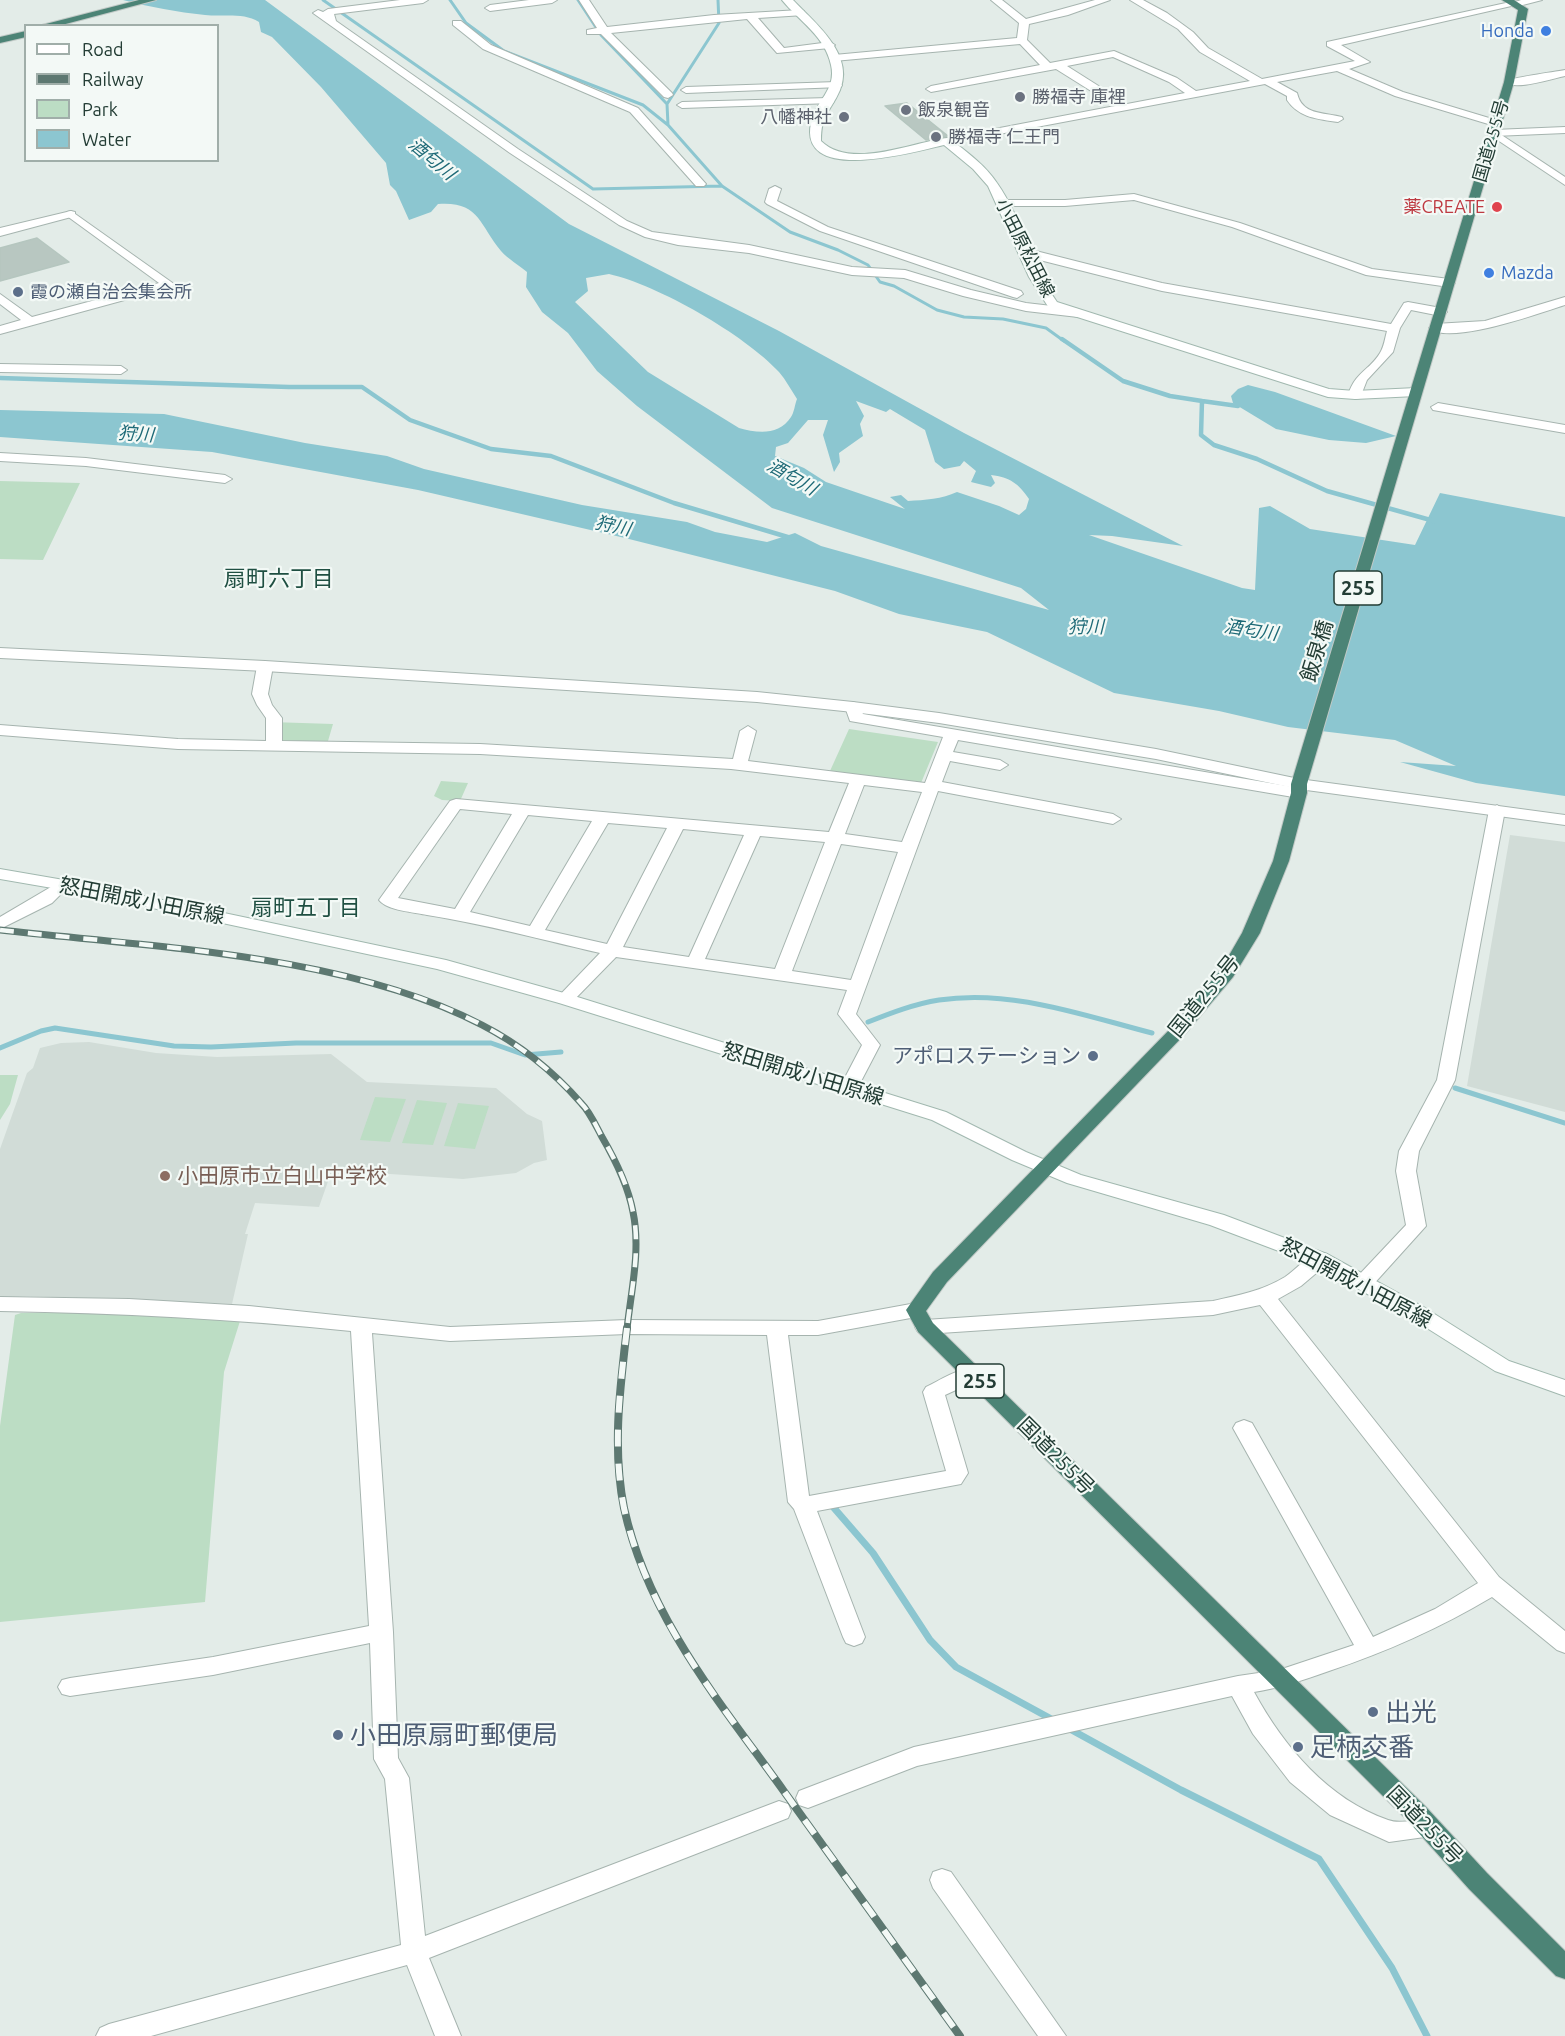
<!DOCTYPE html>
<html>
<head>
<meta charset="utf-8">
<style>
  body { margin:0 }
  #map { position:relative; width:1565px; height:2036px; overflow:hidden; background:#e3ece8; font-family:Ubuntu,sans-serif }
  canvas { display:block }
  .legend { position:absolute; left:24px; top:24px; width:195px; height:138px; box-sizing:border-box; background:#f3f9f6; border:2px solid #a0aea9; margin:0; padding:8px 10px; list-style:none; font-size:18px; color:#233d35 }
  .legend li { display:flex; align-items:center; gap:12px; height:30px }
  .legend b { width:30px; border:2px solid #a0aea9 }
</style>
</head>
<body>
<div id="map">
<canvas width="1565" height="2036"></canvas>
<ul class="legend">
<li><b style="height:8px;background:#fff"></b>Road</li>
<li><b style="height:8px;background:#5d7871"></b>Railway</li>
<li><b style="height:16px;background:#bcddc4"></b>Park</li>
<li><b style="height:16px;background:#8cc6d0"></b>Water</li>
</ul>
</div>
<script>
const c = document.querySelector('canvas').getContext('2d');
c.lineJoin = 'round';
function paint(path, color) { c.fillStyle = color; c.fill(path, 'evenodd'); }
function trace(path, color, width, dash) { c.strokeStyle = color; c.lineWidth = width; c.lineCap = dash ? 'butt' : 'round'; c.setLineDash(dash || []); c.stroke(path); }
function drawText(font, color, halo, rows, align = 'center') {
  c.font = font + ' Ubuntu,"Noto Sans JP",sans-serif'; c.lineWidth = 4.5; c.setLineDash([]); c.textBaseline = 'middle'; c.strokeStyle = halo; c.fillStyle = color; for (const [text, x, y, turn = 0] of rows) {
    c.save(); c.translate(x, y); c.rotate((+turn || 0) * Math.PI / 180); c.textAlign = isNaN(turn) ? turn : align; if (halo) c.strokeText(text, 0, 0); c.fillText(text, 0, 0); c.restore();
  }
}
paint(new Path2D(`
  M1510,835L1565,842V1112L1467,1086Z
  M89,1042L156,1053L217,1057L331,1054L367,1082L496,1088L527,1114L542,1121L547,1160L534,1163L516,1173L463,1179L332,1170L319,1207L255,1203L245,1234H248L232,1304L26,1296L0,1297V1149L27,1073L33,1068L40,1048L61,1043Z`), '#d1dcd7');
paint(new Path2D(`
  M0,481L80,483L43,560L0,559Z
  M271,722L333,724L328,741L275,743Z
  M849,729L938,742L921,783L830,771Z
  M441,781L468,783L460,801L442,800L434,796Z
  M0,1075H18L10,1104L0,1120Z
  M375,1097L406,1099L390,1142L360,1140Z
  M417,1100L447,1103L433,1145L402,1143Z
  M458,1103L489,1106L475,1149L444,1146Z
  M21,1313H135L240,1321L224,1372L205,1602L0,1622V1426L15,1315Z`), '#bcddc4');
paint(new Path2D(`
  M123,0H265L569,224L779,331L964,433L1183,546L1112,536L1089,535L1242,588L1255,590L1259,508L1270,506L1310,529L1415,545L1440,493L1565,517V796L1476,783L1400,762L1456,766L1395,740L1288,727L1219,711L1114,693L987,632L899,614L835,591L625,538L418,490L212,452L0,437V410L164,414L305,443L387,456L424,469L582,505L687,522L715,532L767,542L795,533L821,546L1049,610L1021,588L772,508L637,406L597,371L568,333L542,312L526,287L527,272C519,265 508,259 501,251C479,224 479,201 438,204L431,212L409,220L396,191L390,185L386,163L321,87L272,37L261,32L259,22C243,12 224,17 205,15C177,12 150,7 123,0ZM609,274C658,285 745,335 779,372C786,380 791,390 797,399C795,404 794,413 791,417C779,436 757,433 739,428L648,372L575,302L588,291L586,278ZM856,401L886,412L890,409L925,430L935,462L944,469L960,466L964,461L976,471L971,482L991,487L995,483L991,475C1010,477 1019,484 1029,499L1026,509L1019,515L999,506L957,492C942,499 925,500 908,501L901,495L890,497L905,509L826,482L804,468L775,456L776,447L788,443L808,420H828L823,435L834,472L840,462L839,453L863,436L860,424L864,416Z
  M1248,385L1275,392L1396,436L1366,443L1329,440L1276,429L1233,403L1231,396L1238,389Z`), '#8cc6d0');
trace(new Path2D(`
  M323,0L593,189L722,186
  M450,0L466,23L504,51L643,105L668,125L722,186L790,232L838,250L868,265L880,282L894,286L937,310L964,317L1003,319L1046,328L1064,341
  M578,0L601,35L667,104
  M668,125L667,104L719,23L718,0`), '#8cc6d0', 3);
trace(new Path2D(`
  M1062,339L1123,381L1170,396L1202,401L1201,435L1214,445L1257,459L1327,491L1434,521
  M0,378L289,387H362L410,420L491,449L551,456L674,503L791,538
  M1202,401L1238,406`), '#8cc6d0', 4.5);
trace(new Path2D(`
  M868,1022C891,1013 914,1004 939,1000C1011,989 1082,1015 1152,1033
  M0,1048L41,1031L55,1028L174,1046L211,1047L296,1043H491L525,1055L561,1052
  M1455,1088L1565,1123`), '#8cc6d0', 5);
trace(new Path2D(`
  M834,1508L873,1553L930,1640L956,1667L1055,1721
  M1068,1728L1181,1790L1319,1859L1392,1968L1427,2036`), '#8cc6d0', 7);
const building = new Path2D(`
  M907,103L948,136L926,140L885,106Z
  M37,238L69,262L0,281V248Z`);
paint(building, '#b8c7c1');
trace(building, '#b5c6bf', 1.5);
const minor = new Path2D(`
  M400,0H428L423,3L334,14L336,21L518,149L627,221L652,232L749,245L852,267L905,270L971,290L1026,303L1078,309L1084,313L1078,317L1026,311L963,296L904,278L852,275L749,253L678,245L645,237L619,225L510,153L313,13L318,10L323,12L328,9Z
  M529,0H557L552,3L490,11L485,8L490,5Z
  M579,0H589L607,27L714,15L800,10L804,11V15L758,18L784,48L830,42L835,45L830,48L777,53L747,19L611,33L672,93L673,95L668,98L664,97L601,34H587V30L597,28Z
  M991,0H1002L1026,19L1095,0H1110L1068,15L1029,24L1027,40L1050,63L1114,51L1177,78L1196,91L1250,81L1200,52L1178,29L1130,0H1143L1167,13L1193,32L1208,48L1262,79L1355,61L1327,46V42L1515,1L1520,4L1341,45L1370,62L1349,69L1403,92L1499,121L1500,123L1495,126L1395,96L1337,71L1277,82L1297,93C1302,115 1322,112 1342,117L1343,119L1338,122C1318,119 1299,118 1287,100V96L1265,84L946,144L942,143V139L1115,106L1056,69L931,92L926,89L931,86L1040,65L1020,44L834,61L829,58L834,55L1017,38L1019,23ZM1113,57L1169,82L1185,93L1127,104L1067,66Z
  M453,21H461L491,45L638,108L706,184L704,186H696L630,112L483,49L453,25Z
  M1565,70V76C1550,79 1515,91 1504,82C1509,78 1554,72 1565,70Z
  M837,82L842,85L841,87L686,93L681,90L686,87Z
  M829,98L834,101L833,103L682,108L677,105L682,102Z
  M1565,127V133L1494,136L1489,133L1494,130Z
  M775,186L781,189L777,201L828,227L1021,291L1023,294L1017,298L1013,297L820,231L767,204L765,202L769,189Z
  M1134,194L1240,223L1372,269L1449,279L1455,283L1449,287L1366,275L1232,227L1134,200L1065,206H1003L997,203L1003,200H1065Z
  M71,211L174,284L172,287L0,334V326L21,320L0,304V294L32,317L159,283L67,216V212Z
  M1024,248L1162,283L1391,324L1404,303L1408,302L1441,308L1447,312L1441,316L1411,310L1400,328L1393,352L1367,380L1360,398L1355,399L1348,395C1356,371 1369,371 1380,353C1384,347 1385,338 1387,331L1162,291L1020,255V249Z
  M0,364L121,366L127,370L121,374L0,372Z
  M1438,403L1565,425V433L1433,410L1431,407Z
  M0,453L86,458L225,475L232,479L225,483L86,466L0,461Z
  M265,661L273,666L268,694L272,705L282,718V741L480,744L733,759L740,731L748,726L756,731L748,761L925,783L943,737L850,721L845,707L853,702L858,704L863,714L1299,788L1307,793L1299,798L958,740L953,752L1000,760L1008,765L1000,770L950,761L942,782L1113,814L1121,819L1113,824L938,791L856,1014L880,1045L857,1089L855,1093H841L839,1089L862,1045L838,1014L847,990L616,957L571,1003H559L556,999L600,953C543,940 485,924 427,915C414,912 388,911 379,900L450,801L456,799L829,832L849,783L731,769L480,754L178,749L0,735V725L178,739L266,741V718L257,705L252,694L257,666ZM864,785L922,792L902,842L845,834ZM460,809L512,814L455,909L398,898ZM528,815L592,821L530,926L470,912ZM608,823L667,828L607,944L545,930ZM683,829L744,835L689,957L623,947ZM760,836L825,842L775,969L705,959ZM841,844L898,852L851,980L792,971Z
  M1497,805L1505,810L1455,1080L1419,1151L1416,1171L1426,1226L1371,1287L1364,1289L1357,1287L1354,1282L1357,1277L1406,1225L1396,1171L1399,1151L1437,1080L1489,810Z
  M61,881L67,882L69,886L52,903L0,929V917Z
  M1320,1252L1327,1254L1330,1259L1327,1264L1301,1286L1278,1299L1499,1577L1565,1631V1653L1557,1650L1492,1597C1440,1628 1386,1652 1329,1671C1304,1680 1280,1688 1254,1692C1284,1747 1328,1799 1388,1820C1404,1826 1422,1815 1439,1821L1442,1828L1439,1835L1389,1842L1330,1815L1290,1782L1253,1734L1232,1696L917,1766L808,1808L799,1805L796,1798L799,1791L914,1747L1238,1676L1279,1670L1354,1645L1233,1428L1236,1423L1244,1420L1252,1423L1373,1637L1435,1609L1478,1583L1260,1305L1213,1315L925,1334L918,1332L915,1327L918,1322L925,1320L1213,1301C1239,1295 1262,1291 1285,1277C1297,1269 1306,1256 1320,1252Z
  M0,1297L129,1299L249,1306L450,1327L627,1320L818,1321L916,1303L923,1305L926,1310L923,1315L916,1317L818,1335H788L809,1496L946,1471L923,1392L926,1387C941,1380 964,1364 980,1369L983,1374L980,1379L945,1395L968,1473L961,1484L817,1511L865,1637L862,1643L854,1646L846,1643L843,1637L794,1509L788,1502L767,1335L627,1334L450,1341L372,1333L393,1632L398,1758L409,1778L425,1936L779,1801L788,1804L791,1811L788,1818L429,1958L461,2036H435L407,1965L151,2036H96L100,2028L109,2024L401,1945L385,1779L374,1759L370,1643L213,1675L70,1696L62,1694L58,1687L62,1680L70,1678L213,1657L369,1626L351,1331C234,1319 118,1313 0,1311Z
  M942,1869L951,1872L1066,2036H1038L933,1888L930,1880L933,1872Z`);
const tertiary = new Path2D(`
  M1521,0H1542L1515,7L1510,4Z
  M1494,130L1565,177V185L1490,135V131Z
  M71,211L75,212V216L0,236V228Z
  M1565,297V305C1540,313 1449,346 1429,328L1435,324L1485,321Z
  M0,648L265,661L757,692L853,702L939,713L1156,749L1299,779L1565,815V825L1299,789L1156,759L939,723L853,712L757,702L265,671L0,658Z`);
const secondary = new Path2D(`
  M782,0H793C814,22 855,54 840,90C830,113 821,113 821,141C845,165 893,150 922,143C931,141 941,137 950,139C967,152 985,165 997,183C1023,220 1031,265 1057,302L1329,389L1355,391L1416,388L1422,392L1416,396L1355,399L1328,397L1049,308L1029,277L988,186L973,169L944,145C914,152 798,185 811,123C815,101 837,90 831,65C825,36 799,21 782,0Z
  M0,869L87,884L446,960L571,995L946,1112L1026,1152L1081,1175L1224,1215L1327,1254L1425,1308L1509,1361L1565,1380V1396L1495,1371L1411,1318L1313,1264L1210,1225L1067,1183L1012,1160L932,1120L559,1003L437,969L87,894L0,879Z`);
const trunk = new Path2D(`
  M139,0H156L58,26H38Z
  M1502,0H1514L1528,9L1514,82L1307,784V793L1289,861L1260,933L1233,977L1185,1034L947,1282L926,1311L933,1323L1426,1807L1487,1873L1565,1951V1979L1556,1976L1469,1889L1408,1821L918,1332L906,1310L933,1272L1173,1026L1220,971L1242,933L1273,861L1291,793V784L1504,82L1518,10Z
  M26,31V37L0,43V37Z`);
trace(minor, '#a6b4af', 2);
trace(tertiary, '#a6b4af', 2);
trace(secondary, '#a1b8af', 2);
trace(trunk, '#c1c9c6', 2);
paint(minor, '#fff');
paint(tertiary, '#fff');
paint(secondary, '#fff');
paint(trunk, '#4c8476');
const railFar1 = new Path2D(`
  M0,930C151,947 346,954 482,1025C519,1044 553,1071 581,1103C590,1112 596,1126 602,1137C616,1161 628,1185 633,1212C641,1250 631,1291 627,1329`);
const rail = new Path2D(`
  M627,1328C620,1388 612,1448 624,1508C648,1617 719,1701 783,1790C842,1872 901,1954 960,2036`);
trace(railFar1, '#5d7871', 7);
trace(rail, '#5d7871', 8);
trace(railFar1, '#f3f9f6', 4.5, [14]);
trace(rail, '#f3f9f6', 6, [17]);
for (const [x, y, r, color] of [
  [1546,31,6,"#3f7fe0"],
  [1020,97,6,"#6b7280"],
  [906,110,6,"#6b7280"],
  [844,117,6,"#6b7280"],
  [936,137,6,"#6b7280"],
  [1497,207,6,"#e0444e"],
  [1489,273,6,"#3f7fe0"],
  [18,292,6,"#5c6f8a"],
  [1093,1056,6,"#5c6f8a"],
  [165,1176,6,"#8d6e63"],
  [1373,1712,6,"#5c6f8a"],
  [338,1735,6,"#5c6f8a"],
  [1298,1747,6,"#5c6f8a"]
]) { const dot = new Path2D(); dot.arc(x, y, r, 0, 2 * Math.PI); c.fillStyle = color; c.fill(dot); trace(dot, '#f3f9f6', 2); }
drawText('18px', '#366cbe', '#f3f9f6', [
  ["Honda",1534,31],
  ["Mazda",1501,273,"left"]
], 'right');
drawText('18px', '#5b616d', '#f3f9f6', [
  ["勝福寺 庫裡",1032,97],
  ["飯泉観音",918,110],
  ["八幡神社",832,117,"right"],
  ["勝福寺 仁王門",948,137]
], 'left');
drawText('18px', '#233d35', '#f3f9f6', [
  ["国道255号",1491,141,-74],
  ["小田原松田線",1025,248,63]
]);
drawText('italic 18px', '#1e6a77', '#f3f9f6', [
  ["酒匂川",432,159,40],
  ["狩川",136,434,4],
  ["酒匂川",792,477,30],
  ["狩川",613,526,12],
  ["狩川",1086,627],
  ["酒匂川",1251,630,9]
]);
drawText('18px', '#be3a42', '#f3f9f6', [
  ["薬CREATE",1485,207]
], 'right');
drawText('18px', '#4e5e75', '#f3f9f6', [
  ["霞の瀬自治会集会所",30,292]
], 'left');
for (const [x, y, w] of [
  [1358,588,48],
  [980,1381,48]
]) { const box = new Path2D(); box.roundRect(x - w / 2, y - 17, w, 34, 4.5); c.fillStyle = '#f3f9f6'; c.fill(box); trace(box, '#233d35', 1.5); }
drawText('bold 20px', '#233d35', null, [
  ["255",1358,588],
  ["255",980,1381]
]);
drawText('21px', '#233d35', '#f3f9f6', [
  ["飯泉橋",1317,651,-73],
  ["怒田開成小田原線",142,901,11],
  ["国道255号",1204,996,-51],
  ["怒田開成小田原線",803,1074,17],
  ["怒田開成小田原線",1356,1283,28],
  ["国道255号",1056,1456,45],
  ["国道255号",1425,1825,46]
]);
drawText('21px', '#4e5e75', '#f3f9f6', [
  ["アポロステーション",1081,1056]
], 'right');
drawText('21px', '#785e54', '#f3f9f6', [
  ["小田原市立白山中学校",177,1176]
], 'left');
drawText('22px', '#1f4f42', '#f3f9f6', [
  ["扇町六丁目",279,579],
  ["扇町五丁目",306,908]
]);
drawText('26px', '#4e5e75', '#f3f9f6', [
  ["出光",1385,1712],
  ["小田原扇町郵便局",350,1735],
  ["足柄交番",1310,1747]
], 'left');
</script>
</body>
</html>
